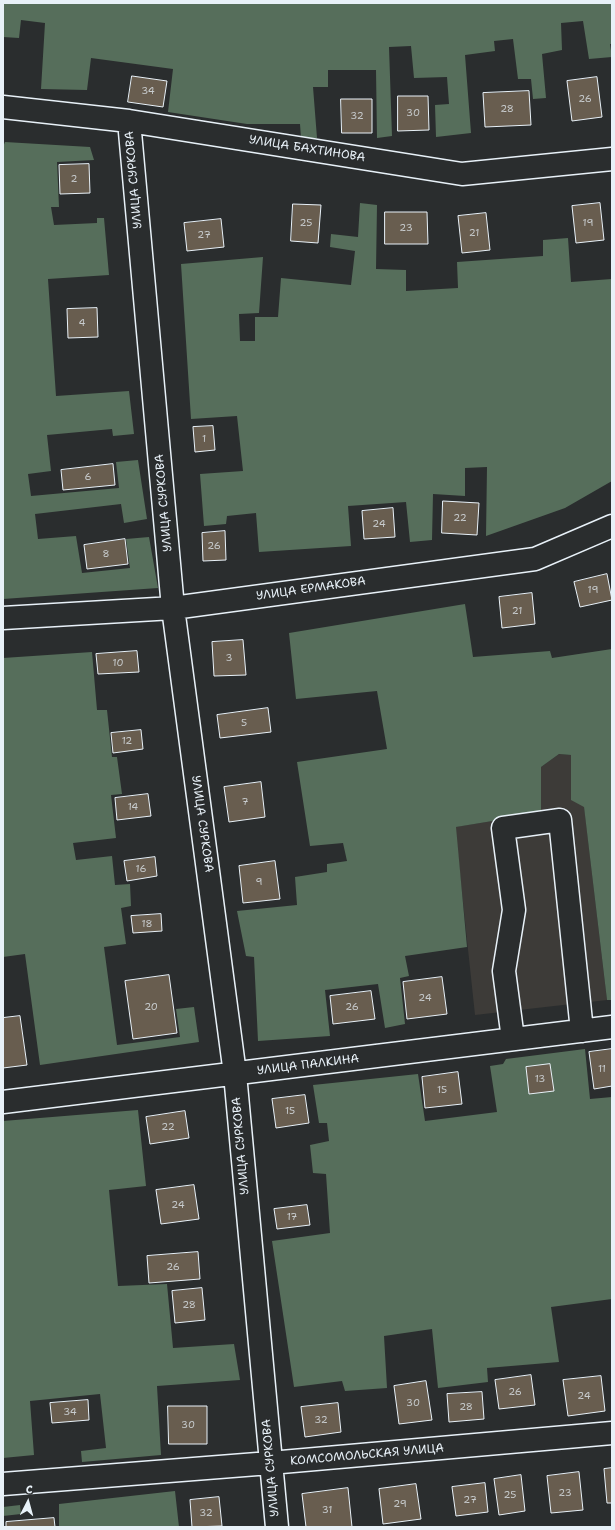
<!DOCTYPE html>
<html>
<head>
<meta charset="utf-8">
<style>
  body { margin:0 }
  #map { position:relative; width:615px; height:1530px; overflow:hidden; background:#2a2d2e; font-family:"Shantell Sans",sans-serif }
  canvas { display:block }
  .frame { position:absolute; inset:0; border:4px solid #e8f1f8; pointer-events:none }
  .north { position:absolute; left:8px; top:1482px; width:40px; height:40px; -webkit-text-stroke:3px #2a2d2e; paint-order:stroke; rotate:6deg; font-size:11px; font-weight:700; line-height:16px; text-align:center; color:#e8f1f8 }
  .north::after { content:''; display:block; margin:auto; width:14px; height:18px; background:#e8f1f8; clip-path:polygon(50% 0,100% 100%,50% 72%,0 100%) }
</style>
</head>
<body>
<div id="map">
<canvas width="615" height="1530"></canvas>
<div class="frame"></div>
<div class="north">С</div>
</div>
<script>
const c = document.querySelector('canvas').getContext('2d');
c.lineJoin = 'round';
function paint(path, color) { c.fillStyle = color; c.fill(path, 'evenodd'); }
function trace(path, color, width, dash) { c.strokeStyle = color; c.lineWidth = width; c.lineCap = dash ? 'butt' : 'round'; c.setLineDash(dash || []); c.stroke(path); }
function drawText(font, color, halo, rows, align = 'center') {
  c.font = font + ' "Shantell Sans",sans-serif'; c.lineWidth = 3; c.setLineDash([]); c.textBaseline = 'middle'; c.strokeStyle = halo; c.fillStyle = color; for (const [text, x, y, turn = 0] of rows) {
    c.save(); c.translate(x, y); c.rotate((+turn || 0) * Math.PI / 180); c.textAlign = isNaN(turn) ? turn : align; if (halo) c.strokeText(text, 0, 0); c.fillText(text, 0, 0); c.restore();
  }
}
paint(new Path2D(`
  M559,754L571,755V799L584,806L607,1000L475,1015L455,827L541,813V767Z`), '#3d3b38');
paint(new Path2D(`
  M3,3H612V44H610L612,57L589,59L583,21L561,23L562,50L542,54L546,98L533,99L531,79H518L513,39L494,41L495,51L465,55L471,133L436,137L435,105L449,104L447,77L414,78L411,46L389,47L392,136L377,138L376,70H328V87H313L317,138H301L300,124H247L168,112L173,69L91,58L87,90L41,89L45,23L21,20L19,38L3,37Z
  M5,142L90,147L94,160L57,162L59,207H51L54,225L97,223V218H104L109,275L48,279L56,396L129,391L134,434L113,436L112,429L47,435L51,471L28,474L31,496L119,488L116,462L138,460L147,519L124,523L121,504L35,514L38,539L76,536L82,573L130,568L126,539L149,537L158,588L3,599V147Z
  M360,203L377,205L376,269L406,270V291L458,288L457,262L543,256V240L568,238L571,282L612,279V481L565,508L486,536L487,467L465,468V496L433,494L432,540L410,542L406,502L348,506L351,546L259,552L256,513L227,516L226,524L204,526L200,474L243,471L237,416L191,419L181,264L263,257L259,313L239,314L240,341H255V317H278L281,278L351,285L355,251L330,247L331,234L358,237Z
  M465,604L473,657L550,651L552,658L612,649V1000H607L584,807L571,800V755L559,754L541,767V813L456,827L467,947L405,956L409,976L400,978L405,1024L385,1028L378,984L325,990L330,1036L258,1041L254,957L246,956L237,911L297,905L295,877L327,872V864L347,861L343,843L310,846L297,762L387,749L377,691L296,699L289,633Z
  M92,652L97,710H107L112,757H117L122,794L111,795L116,838L73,843L76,860L112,856L115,885L130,884L131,906L121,908L126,944L104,947L117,1045L180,1037L176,1009L194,1007L199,1042L40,1065L25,954L3,957V658Z
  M585,1049L590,1099L612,1097V1299L551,1307L559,1362L487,1368L488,1382L438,1388L432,1329L384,1336L387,1388L345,1391L342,1381L294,1387L272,1241L330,1233L326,1174L313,1173L310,1145L329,1141L327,1123H319L313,1085L418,1074L425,1121L497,1112L490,1066L503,1064L506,1059Z
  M138,1110L146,1186L109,1190L118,1286L167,1284L173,1348L234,1344L240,1380L157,1386L161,1455L82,1462L81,1451L106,1448L100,1394L30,1401L34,1455L3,1458V1121Z
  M175,1491L179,1527H59V1504Z
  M20,1505L21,1514L3,1516V1507Z`), '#566e5b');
const building = new Path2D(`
  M132,76L167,81L163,107L128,102Z
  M597,77L602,117L572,121L567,81Z
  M529,91L531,125L485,127L483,93Z
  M398,96H428L429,130L398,131Z
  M341,99H372V133H342Z
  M89,164L90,193L60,194L59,165Z
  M600,203L604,240L576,243L572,206Z
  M293,204L321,205L318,243L291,241Z
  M385,212H427L428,244H385Z
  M486,213L490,250L462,253L458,216Z
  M221,219L224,247L187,251L184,223Z
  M97,308L98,337L68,338L67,309Z
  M213,426L215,450L195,452L193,427Z
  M113,464L115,485L63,490L61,470Z
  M443,501L479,503L477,535L442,533Z
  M393,508L395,537L364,539L362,511Z
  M225,531L226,560L203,561L202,533Z
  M125,539L128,564L87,569L84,545Z
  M607,574L612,600L580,607L574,582Z
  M532,593L535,624L502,628L499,597Z
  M243,640L246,675L214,676L212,642Z
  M137,651L139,672L98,674L96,654Z
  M268,708L271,732L220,738L217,715Z
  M141,730L143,749L113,753L111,733Z
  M261,782L265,817L229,822L224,787Z
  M148,794L151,816L117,820L115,798Z
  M155,857L157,876L127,881L124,861Z
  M275,861L280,899L243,903L239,866Z
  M161,914L162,931L133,933L131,916Z
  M169,975L177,1033L133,1039L125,981Z
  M442,977L447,1014L407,1019L403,982Z
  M371,991L375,1019L333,1024L330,996Z
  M20,1016L27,1065L3,1068V1018Z
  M612,1049V1086L594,1089L589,1052Z
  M550,1064L554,1091L529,1094L526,1067Z
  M458,1072L462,1104L425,1108L422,1077Z
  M305,1095L309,1123L276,1128L272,1099Z
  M185,1111L189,1138L150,1144L146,1117Z
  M194,1185L199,1219L161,1224L156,1190Z
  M307,1205L310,1225L277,1229L274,1209Z
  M198,1252L200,1279L149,1283L147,1256Z
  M202,1288L205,1320L175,1323L172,1291Z
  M531,1375L535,1405L499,1409L495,1380Z
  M601,1376L605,1411L568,1416L563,1380Z
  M426,1381L432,1420L399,1424L394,1386Z
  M482,1392L484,1419L449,1422L447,1394Z
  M88,1400L89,1420L52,1423L50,1403Z
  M338,1403L341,1432L305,1437L301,1407Z
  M168,1406H207V1444H169Z
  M612,1468V1503H607L604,1469Z
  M579,1472L583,1510L551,1513L547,1476Z
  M521,1475L525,1511L499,1515L494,1479Z
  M485,1483L488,1512L456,1516L452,1487Z
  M416,1484L421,1519L383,1524L379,1489Z
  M348,1488L352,1527H306L302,1494Z
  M219,1497L222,1526L192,1527L190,1500Z
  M54,1518L55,1527H6V1522Z`);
paint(building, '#685d4f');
trace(building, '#e8f1f8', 1);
const minor = new Path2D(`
  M3,107L129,121L462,174L612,159
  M129,121L173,608L235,1074L277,1527
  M3,618L173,608L535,559L612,526
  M513,1039L504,971L514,910L503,828L560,820L582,1031
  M3,1102L612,1027
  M3,1484L270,1463L612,1433`);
trace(minor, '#e8f1f8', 25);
trace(minor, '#2a2d2e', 22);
drawText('10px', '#c8ccce', null, [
  ["34",148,91],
  ["26",585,99],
  ["28",507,109],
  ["30",413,113],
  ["32",357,116],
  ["2",74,179],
  ["25",306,223],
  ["19",588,223],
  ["23",406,228],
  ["21",474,233],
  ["27",204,235],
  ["4",82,323],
  ["1",204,439],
  ["6",88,477],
  ["22",460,518],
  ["24",379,524],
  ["26",214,546],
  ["8",106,554],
  ["19",593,590],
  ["21",517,611],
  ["3",229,658],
  ["10",118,663],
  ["5",244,723],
  ["12",127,741],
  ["7",245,802],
  ["14",133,807],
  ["16",141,869],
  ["9",259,882],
  ["18",147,924],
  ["24",425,998],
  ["20",151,1007],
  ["26",352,1007],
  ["11",602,1069],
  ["13",540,1079],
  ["15",442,1090],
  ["15",290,1111],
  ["22",168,1127],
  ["24",178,1205],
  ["17",292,1217],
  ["26",173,1267],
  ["28",189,1305],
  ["26",515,1392],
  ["24",584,1396],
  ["30",413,1403],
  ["28",466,1407],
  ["34",70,1412],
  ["32",321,1420],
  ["30",188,1425],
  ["23",565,1493],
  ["25",510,1495],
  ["27",470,1500],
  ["29",400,1504],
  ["31",327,1510],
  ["32",206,1513]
]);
drawText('12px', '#e8f1f8', '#2a2d2e', [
  ["УЛИЦА БАХТИНОВА",307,149,9],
  ["УЛИЦА СУРКОВА",134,180,-95],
  ["УЛИЦА СУРКОВА",164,503,-95],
  ["УЛИЦА ЕРМАКОВА",311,589,-8],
  ["УЛИЦА СУРКОВА",202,824,82],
  ["УЛИЦА ПАЛКИНА",308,1065,-7],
  ["УЛИЦА СУРКОВА",241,1146,-95],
  ["КОМСОМОЛЬСКАЯ УЛИЦА",367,1455,-5],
  ["УЛИЦА СУРКОВА",271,1468,-95]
]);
</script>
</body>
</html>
